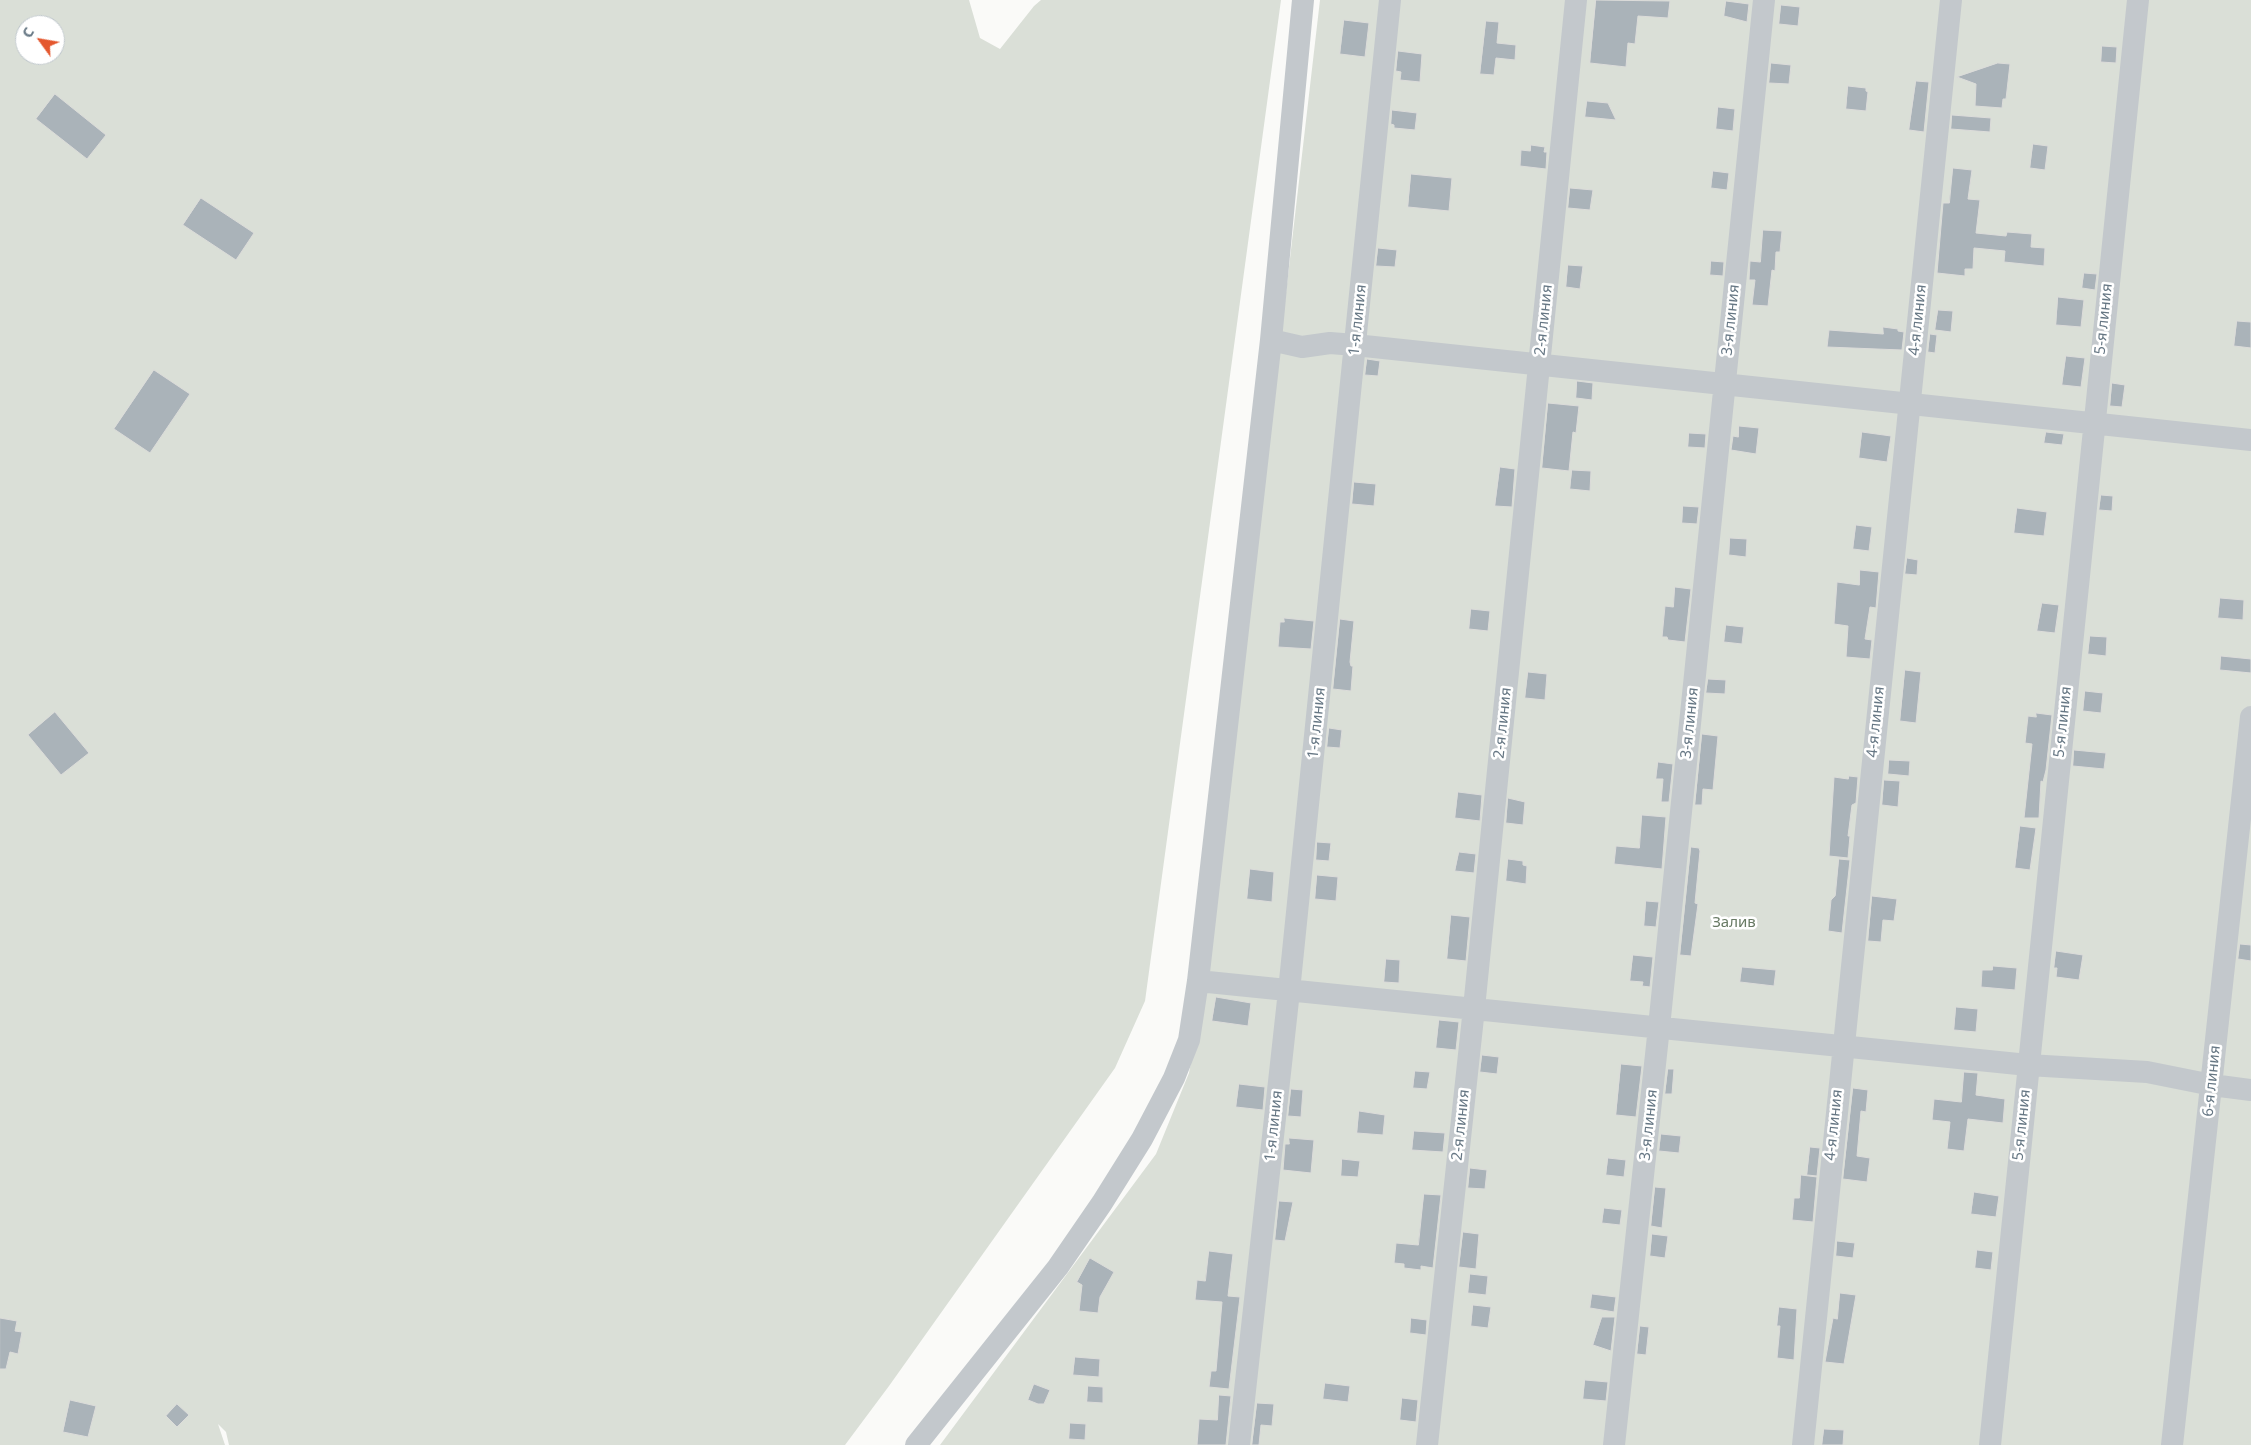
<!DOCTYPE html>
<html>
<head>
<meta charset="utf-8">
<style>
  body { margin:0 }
  #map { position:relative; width:2251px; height:1445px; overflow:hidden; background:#fafaf8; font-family:"Noto Sans",sans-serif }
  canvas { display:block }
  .north { position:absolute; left:15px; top:15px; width:50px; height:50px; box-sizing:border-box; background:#fff; border:1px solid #c1c8cd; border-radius:50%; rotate:302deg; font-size:14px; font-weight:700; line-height:20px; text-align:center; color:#657683 }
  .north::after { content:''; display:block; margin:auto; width:18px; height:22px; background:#e4572e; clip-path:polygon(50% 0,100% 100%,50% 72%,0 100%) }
</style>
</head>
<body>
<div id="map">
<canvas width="2251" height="1445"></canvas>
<div class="north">С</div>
</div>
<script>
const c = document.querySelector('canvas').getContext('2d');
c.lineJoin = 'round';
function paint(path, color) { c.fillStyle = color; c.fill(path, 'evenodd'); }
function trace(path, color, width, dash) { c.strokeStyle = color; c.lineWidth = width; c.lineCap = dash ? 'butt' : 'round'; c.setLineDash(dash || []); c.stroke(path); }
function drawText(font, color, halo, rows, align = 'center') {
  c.font = font + ' "Noto Sans",sans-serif'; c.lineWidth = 5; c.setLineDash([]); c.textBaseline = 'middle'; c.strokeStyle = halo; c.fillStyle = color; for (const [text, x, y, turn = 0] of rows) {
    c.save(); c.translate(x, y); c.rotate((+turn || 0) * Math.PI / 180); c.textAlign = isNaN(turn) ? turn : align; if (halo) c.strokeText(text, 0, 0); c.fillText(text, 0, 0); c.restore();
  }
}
paint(new Path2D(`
  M0,0H969L980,38L1000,49L1034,6L1041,0H1281L1145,1001L1115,1068L889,1386L845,1445H229L226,1432L218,1424L225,1445H0ZM25,25H55V55H25Z
  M1320,0H2251V1445H940L1156,1154L1189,1073L1207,973Z`), '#dadfd7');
const building = new Path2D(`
  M1596,0L1670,1L1668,18L1638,16L1635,44L1628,43L1626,67L1590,63Z
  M1726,1L1749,4L1747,22L1724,16Z
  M1781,5L1800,7L1798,26L1779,24Z
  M1344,20L1369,23L1365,57L1340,54Z
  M1486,21L1499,22L1497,43L1516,45L1515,60L1496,58L1494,75L1480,74Z
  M2102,46L2117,47L2116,63L2101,62Z
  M1398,51L1422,54L1420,82L1400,80L1401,72L1396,71Z
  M1771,63L1791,65L1789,84L1769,83Z
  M1998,63L2010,64L2006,99H2003L2002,108L1975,106L1976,84L1957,77Z
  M1916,81L1929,82L1924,132L1909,130Z
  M1848,86L1866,88V91L1868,92L1866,111L1846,109Z
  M55,94L106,135L87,159L36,119Z
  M1587,101L1608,103L1616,120L1585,117Z
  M1718,107L1735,109L1733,131L1716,129Z
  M1392,110L1417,113L1415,130L1394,128V125L1391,124Z
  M1952,115L1991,118L1990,132L1951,129Z
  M2033,144L2048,146L2045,170L2030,168Z
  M1531,145L1545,147L1544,152H1547L1546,169L1520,166L1521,150L1530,151Z
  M1953,168L1972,170L1968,199L1980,200L1976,233L2006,236L2007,232L2032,234L2031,247L2045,248L2044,266L2004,262L2005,251L1974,248L1973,269H1965V276L1937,273L1943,203H1949Z
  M1713,171L1729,173L1727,190L1711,188Z
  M1411,174L1452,178L1449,211L1408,207Z
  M1570,188L1593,190L1590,210L1568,208Z
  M201,198L254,233L236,260L183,225Z
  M1763,230L1782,231L1780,252H1776L1775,271L1772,270L1768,306L1752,305L1755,280H1749L1750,261L1760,262Z
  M1378,248L1397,250L1395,267L1376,266Z
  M1711,261L1724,262L1723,276L1710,275Z
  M1568,265L1583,266L1580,289L1566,287Z
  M2084,273L2097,274L2095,290L2082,288Z
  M2058,297L2084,300L2081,327L2056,325Z
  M1938,310L1953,311L1951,332L1935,330Z
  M2237,321L2251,322V348L2234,346Z
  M1883,327L1898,329V331L1904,332L1902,350L1827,347L1829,330L1883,334Z
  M1930,334L1937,335L1935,353L1928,352Z
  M2066,356L2085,358L2081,387L2062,385Z
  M1367,359L1380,361L1378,376L1365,375Z
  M154,370L190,394L150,453L114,429Z
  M1577,381L1593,383L1592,400L1576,398Z
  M2112,383L2125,385L2122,407L2110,406Z
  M1548,403L1579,406L1576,433L1573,432L1569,471L1542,468Z
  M1739,426L1759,428L1756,454L1731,450L1733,436L1738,437Z
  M1862,432L1891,436L1887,462L1859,458Z
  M2046,432L2064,434L2062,445L2044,443Z
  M1689,433L1706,434L1705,448L1688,447Z
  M1500,467L1515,469L1512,507L1495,506Z
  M1572,470L1591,471L1590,491L1570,489Z
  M1354,482L1376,484L1374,506L1352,504Z
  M2101,495L2113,496L2112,511L2099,510Z
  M1683,506L1699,507L1697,524L1682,523Z
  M2017,508L2047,512L2044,536L2014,533Z
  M1856,525L1872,527L1869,551L1853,549Z
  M1730,538L1747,539L1746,557L1729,555Z
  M1907,558L1918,560L1917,575L1905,574Z
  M1860,570L1879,572L1876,608L1870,607L1865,639L1872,640L1870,659L1846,657L1848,626L1834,624L1837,582L1859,585Z
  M1675,587L1691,589L1685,642L1668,640L1667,637H1662L1665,606L1673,607Z
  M2220,598L2244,600L2243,620L2218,618Z
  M2042,603L2059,605L2055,633L2037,631Z
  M1471,609L1490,611L1488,631L1469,629Z
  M1284,618L1314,621L1311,649L1278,647L1280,622H1284Z
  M1340,619L1354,621L1350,662L1351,666H1353L1351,691L1333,689Z
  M1726,625L1744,627L1742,644L1724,642Z
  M2090,636L2107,637L2106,656L2088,654Z
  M2221,656L2251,659V673L2220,670Z
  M1905,670L1921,672L1916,723L1900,721Z
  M1528,672L1547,674L1545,700L1525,698Z
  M1708,679L1726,680L1725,694L1706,693Z
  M2085,691L2103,693L2101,713L2083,711Z
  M55,712L89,753L61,775L28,735Z
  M2036,713L2052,715L2046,770L2043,782L2041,781L2039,818H2024L2032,744L2025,743L2028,716L2036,717Z
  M1329,728L1342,730L1340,748L1327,747Z
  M1702,734L1718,736L1713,790L1703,789L1702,805H1695Z
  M2074,750L2106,753L2104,769L2073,766Z
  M1889,760L1910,761L1909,776L1888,774Z
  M1658,762L1673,764L1669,802H1661L1663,779H1656Z
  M1849,776L1858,777L1856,803L1852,805L1848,836H1850L1848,858L1829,856L1834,777L1848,779Z
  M1884,780L1900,781L1898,807L1882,805Z
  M1458,792L1482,795L1480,821L1455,818Z
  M1508,798L1525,802L1523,825L1506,823Z
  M1642,815L1666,817L1662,869L1614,864L1616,846L1639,848Z
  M2020,826L2036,828L2030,870L2015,868Z
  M1317,842L1331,843L1329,861L1316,860Z
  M1691,847L1699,848L1700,851L1695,903L1698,904L1691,956L1680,955Z
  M1459,852L1476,854L1474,873L1455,871Z
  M1508,859L1523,861V865L1527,866L1526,884L1506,881Z
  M1839,859L1850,860L1842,933L1828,931L1831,900L1835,896Z
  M1250,869L1274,872L1272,902L1247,899Z
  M1317,875L1338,877L1336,901L1315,899Z
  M1872,896L1897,899L1894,921L1883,920L1881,942L1868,941Z
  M1646,901L1659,902L1656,927L1644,926Z
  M1451,915L1470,917L1466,961L1447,959Z
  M2240,944L2251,945V961L2238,959Z
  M2056,951L2083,955L2079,980L2056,977L2057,968H2054Z
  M1633,955L1653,957L1650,987L1642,986L1643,982L1630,981Z
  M1386,959L1400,960L1399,983L1384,982Z
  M1993,966L2017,968L2015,990L1981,987L1982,970H1992Z
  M1742,967L1776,970L1774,986L1740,982Z
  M1216,997L1251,1003L1248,1026L1212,1021Z
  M1956,1007L1978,1009L1976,1032L1954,1030Z
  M1439,1020L1459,1022L1456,1050L1436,1048Z
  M1482,1055L1499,1057L1497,1074L1480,1072Z
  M1621,1064L1642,1066L1636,1117L1616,1115Z
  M1668,1069H1674L1672,1094H1665Z
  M1415,1071L1430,1072L1427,1089L1413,1088Z
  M1964,1072L1978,1073L1976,1095L2005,1099L2003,1123L1968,1119L1964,1151L1947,1149L1950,1122L1932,1120L1934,1099L1961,1102Z
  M1239,1084L1265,1087L1263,1110L1236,1107Z
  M1853,1088L1868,1090L1866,1112L1861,1111L1857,1156L1870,1158L1867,1182L1843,1179Z
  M1291,1089L1303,1090L1301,1117L1288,1116Z
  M1359,1111L1385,1115L1383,1135L1357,1133Z
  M1414,1131L1445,1133L1443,1152L1412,1150Z
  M1661,1134L1681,1136L1679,1153L1659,1151Z
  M1289,1138L1314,1140L1311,1173L1283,1170L1285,1144H1289Z
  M1810,1147L1820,1148L1817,1176L1807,1175Z
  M1608,1158L1626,1160L1624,1177L1606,1175Z
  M1342,1159L1360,1161L1358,1177L1341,1176Z
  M1470,1168L1487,1170L1485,1189L1468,1188Z
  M1801,1175L1817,1177L1813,1222L1792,1220L1794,1198H1799Z
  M1655,1187L1666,1188L1662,1228L1651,1226Z
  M1974,1192L1999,1196L1996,1217L1971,1214Z
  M1424,1194L1441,1195L1433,1268L1421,1266V1270L1404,1268V1264L1394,1263L1396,1243L1418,1245Z
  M1279,1201L1293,1202L1285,1241L1275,1240Z
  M1604,1208L1622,1210L1620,1225L1602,1223Z
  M1463,1232L1479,1234L1476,1269L1459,1267Z
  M1652,1234L1668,1236L1665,1258L1650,1256Z
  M1837,1241L1855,1243L1853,1258L1836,1256Z
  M1977,1250L1993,1252L1991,1270L1975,1268Z
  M1209,1251L1233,1254L1228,1296L1240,1297L1229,1389L1209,1387L1211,1371H1216L1222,1302L1195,1300L1197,1280L1205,1281Z
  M1090,1258L1114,1272L1100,1297L1098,1313L1079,1311L1082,1285L1077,1282Z
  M1470,1274L1488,1276L1486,1295L1468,1293Z
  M1840,1293L1856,1295L1844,1364L1825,1362L1833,1318L1837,1319Z
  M1592,1294L1616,1297L1614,1312L1590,1308Z
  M1473,1305L1491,1307L1488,1328L1471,1326Z
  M1779,1307L1797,1309L1794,1360L1777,1358L1780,1326H1777Z
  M1602,1317H1615L1611,1351L1593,1345Z
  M0,1318L17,1321L15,1331L22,1332L18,1354L10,1352L6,1369H0Z
  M1411,1318L1427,1320L1426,1335L1410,1333Z
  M1640,1326L1649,1327L1646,1355L1637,1354Z
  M1075,1357L1100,1359L1099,1377L1073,1375Z
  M1585,1380L1608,1382L1606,1401L1583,1399Z
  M1325,1383L1350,1386L1348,1402L1323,1399Z
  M1034,1384L1050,1390L1044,1404H1038L1028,1400Z
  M1088,1386L1103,1387V1403L1087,1402Z
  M1219,1395L1231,1396L1226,1445H1197L1199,1419L1217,1420Z
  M1402,1398L1418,1400L1416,1422L1400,1420Z
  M70,1400L96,1406L88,1437L63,1432Z
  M1257,1403L1274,1404L1272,1426L1261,1425L1259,1445H1252Z
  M177,1404L189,1415L177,1427L166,1416Z
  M1070,1423L1086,1424L1085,1440L1069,1439Z
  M1824,1429L1844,1430L1843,1445H1822Z`);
paint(building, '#aab3b9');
trace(building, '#dcdcda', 1);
trace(new Path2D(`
  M1271,340L1302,347L1330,343L1355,345C1654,374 1952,411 2251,440
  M1198,981L2028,1065L2147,1072L2212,1085L2251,1090
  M916,1445L1058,1267L1102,1203L1142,1139L1174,1078L1189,1040L1198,981L1271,340L1303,0
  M1239,1445L1289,991L1390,0
  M1427,1445L1474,1008L1576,0
  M1614,1445L1659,1027L1764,0
  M1803,1445L1951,0
  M1990,1445L2138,0
  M2172,1445L2251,717`), '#c3c8cc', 22);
drawText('15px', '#657683', '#fff', [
  ["5-я линия",2104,319,-84],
  ["1-я линия",1358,320,-84],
  ["2-я линия",1544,320,-84],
  ["3-я линия",1731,320,-84],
  ["4-я линия",1918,320,-84],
  ["4-я линия",1876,722,-84],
  ["5-я линия",2063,722,-84],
  ["1-я линия",1317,723,-84],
  ["2-я линия",1503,723,-84],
  ["3-я линия",1690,723,-84],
  ["6-я линия",2212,1081,-84],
  ["2-я линия",1461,1125,-84],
  ["3-я линия",1649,1125,-84],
  ["4-я линия",1834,1125,-84],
  ["5-я линия",2022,1125,-84],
  ["1-я линия",1274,1126,-84]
]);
drawText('15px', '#687a64', '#fff', [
  ["Залив",1734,923]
]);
</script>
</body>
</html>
